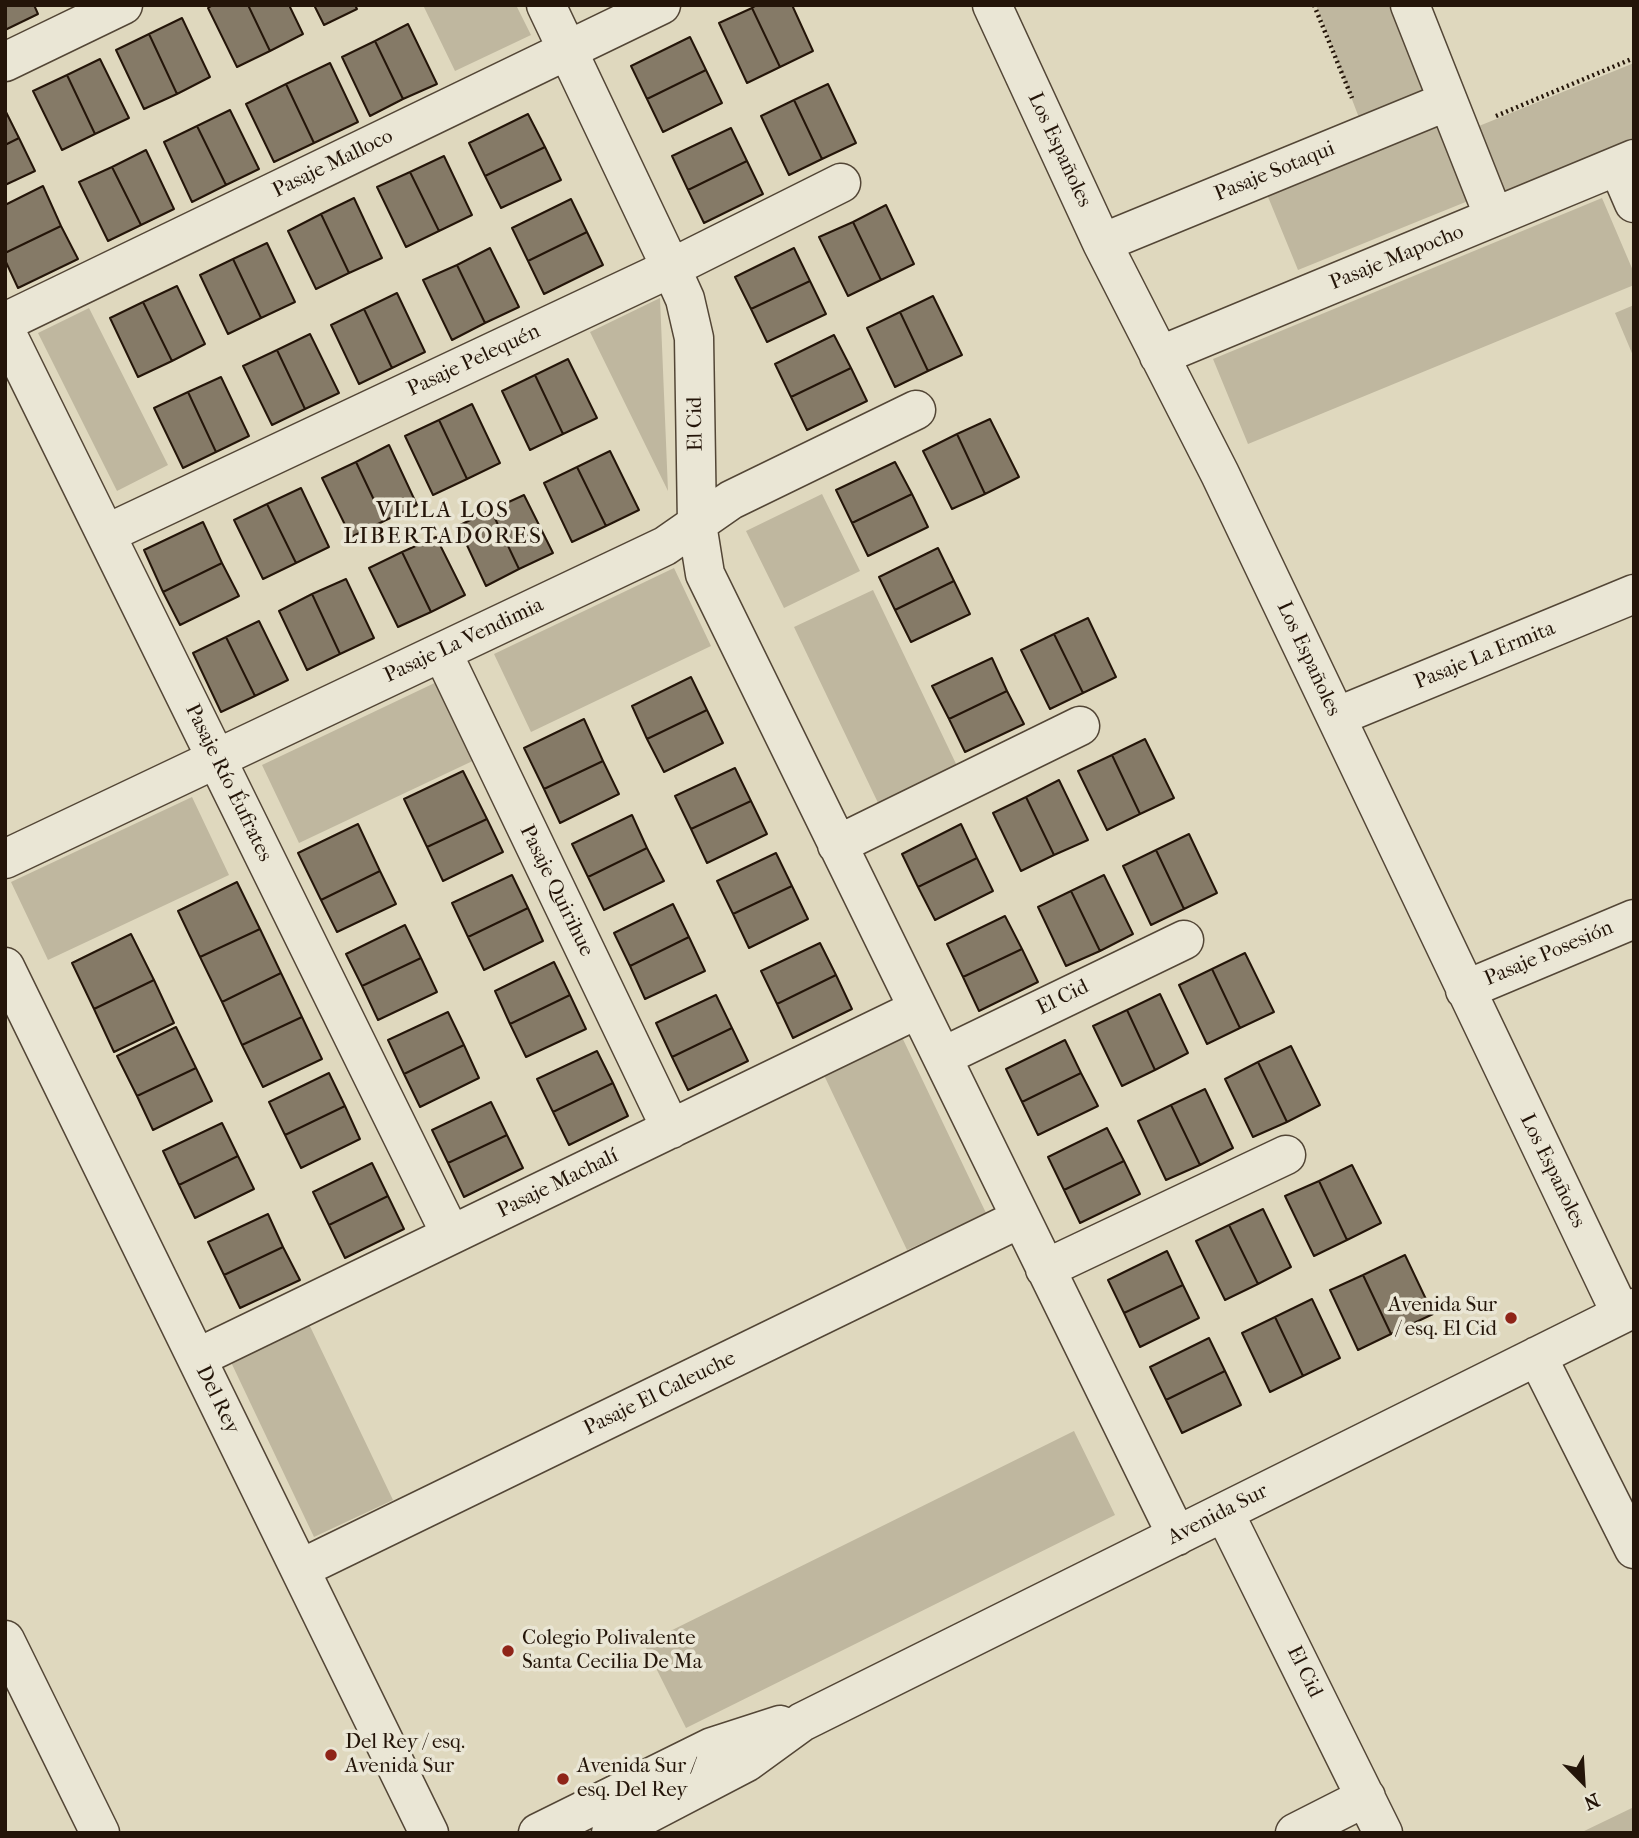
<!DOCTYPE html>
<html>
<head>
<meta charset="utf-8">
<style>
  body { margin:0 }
  #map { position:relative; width:1639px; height:1838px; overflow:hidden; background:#dfd8be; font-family:"IM FELL French Canon",serif }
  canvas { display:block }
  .frame { position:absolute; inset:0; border:7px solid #241509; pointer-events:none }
  .north { position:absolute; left:1548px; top:1747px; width:70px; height:70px; -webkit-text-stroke:5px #eae6d5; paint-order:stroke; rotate:156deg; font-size:19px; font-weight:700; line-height:28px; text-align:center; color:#241509 }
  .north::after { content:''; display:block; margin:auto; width:24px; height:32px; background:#241509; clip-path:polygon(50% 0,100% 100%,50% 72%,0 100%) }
</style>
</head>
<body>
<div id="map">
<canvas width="1639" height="1838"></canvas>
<div class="frame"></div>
<div class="north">N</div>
</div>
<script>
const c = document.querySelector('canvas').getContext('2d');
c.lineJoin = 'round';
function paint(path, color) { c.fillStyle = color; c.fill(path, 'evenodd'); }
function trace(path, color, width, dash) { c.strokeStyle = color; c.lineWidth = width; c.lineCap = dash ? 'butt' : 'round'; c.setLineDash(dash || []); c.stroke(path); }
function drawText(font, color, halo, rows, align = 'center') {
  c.font = font + ' "IM FELL French Canon",serif'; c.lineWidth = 7; c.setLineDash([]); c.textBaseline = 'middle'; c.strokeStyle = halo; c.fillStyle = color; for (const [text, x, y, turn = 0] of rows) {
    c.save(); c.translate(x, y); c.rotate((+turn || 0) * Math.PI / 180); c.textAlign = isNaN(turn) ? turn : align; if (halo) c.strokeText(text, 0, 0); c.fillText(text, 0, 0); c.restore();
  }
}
paint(new Path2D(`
  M423,5H516L531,35L455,71Z
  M1316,5H1398L1430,92L1361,123Z
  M1634,63V145L1507,198L1479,126Z
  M1441,121L1473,199L1298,270L1266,192Z
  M1602,198L1634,273V285L1248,444L1213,359Z
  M660,298L668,491L590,332Z
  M1634,305V358L1615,313Z
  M89,308L168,465L117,491L38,333Z
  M822,494L860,571L784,608L746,531Z
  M674,568L711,646L531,732L494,654Z
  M873,590L959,770L880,807L794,627Z
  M443,679L479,758L299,843L262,765Z
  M192,797L229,875L48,960L11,882Z
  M900,1033L986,1213L907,1250L822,1071Z
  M307,1320L393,1500L314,1537L229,1358Z
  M1074,1431L1115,1515L686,1728L644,1644Z
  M1634,1807V1833H1580Z`), '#bfb79f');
const building = new Path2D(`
  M5,5H34L38,14L5,30Z
  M213,5H248L270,51L237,67L208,8Z
  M248,5H289L303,34L270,51Z
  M314,5H355L357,9L324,25Z
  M757,5H792L813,51L780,67L752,8Z
  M752,8L780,67L747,83L719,23Z
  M182,18L210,77L177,94L149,34Z
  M408,24L437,84L403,99L375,41Z
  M149,34L177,94L144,109L116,50Z
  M690,37L706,70L647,99L631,66Z
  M375,41L403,99L370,116L342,57Z
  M100,59L129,118L95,134L67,75Z
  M330,63L358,122L314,143L286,84Z
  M706,70L722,103L663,132L647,99Z
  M67,75L95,134L62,150L33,91Z
  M286,84L314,143L274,162L246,104Z
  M828,84L856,143L822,159L794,100Z
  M794,100L822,159L789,175L761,116Z
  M5,110L19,138L5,145Z
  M230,110L259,169L226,185L197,126Z
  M528,114L545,147L485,176L469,143Z
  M197,126L226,185L192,202L164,142Z
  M731,128L747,161L688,190L672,156Z
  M19,138L35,171L5,185V145Z
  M545,147L561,180L501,208L485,176Z
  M146,150L174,209L141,225L112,167Z
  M444,156L472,215L439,231L410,172Z
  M747,161L763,194L704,223L688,190Z
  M112,167L141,225L108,241L79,182Z
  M410,172L439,231L406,247L377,187Z
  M43,186L61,226L5,253V205Z
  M354,198L382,258L349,273L321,214Z
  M571,199L587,232L528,261L512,228Z
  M886,205L914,264L881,280L853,222Z
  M321,214L349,273L316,289L288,231Z
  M853,222L881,280L848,296L819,237Z
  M61,226L78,259L18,288L5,260V253Z
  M587,232L603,265L544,294L528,261Z
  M267,243L295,302L261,318L233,259Z
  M490,248L519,307L485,323L457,265Z
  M794,248L810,281L751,309L735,277Z
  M233,259L261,318L228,334L200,275Z
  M457,265L485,323L452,340L423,280Z
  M810,281L826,314L767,342L751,309Z
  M177,286L205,344L172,361L143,302Z
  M397,293L425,352L392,368L364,309Z
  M933,296L962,355L928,371L900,312Z
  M143,302L172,361L138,377L110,318Z
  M364,309L392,368L359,384L331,325Z
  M900,312L928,371L895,387L867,328Z
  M310,334L339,393L305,409L277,350Z
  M834,335L851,368L791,397L775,364Z
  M277,350L305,409L272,425L243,366Z
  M568,359L597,418L563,434L535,375Z
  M851,368L867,401L807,430L791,397Z
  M535,375L563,434L530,450L502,391Z
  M221,377L249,436L216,452L188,392Z
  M188,392L216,452L183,468L154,408Z
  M472,404L500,463L467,479L439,420Z
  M990,419L1019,477L985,494L957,434Z
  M439,420L467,479L433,495L405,436Z
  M957,434L985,494L952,509L923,451Z
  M389,445L417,505L384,521L356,462Z
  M610,451L639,510L606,526L577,467Z
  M356,462L384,521L351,537L322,478Z
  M895,462L912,494L852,523L836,490Z
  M577,467L606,526L572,542L544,483Z
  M301,488L329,547L296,563L267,504Z
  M912,494L928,527L868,556L852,523Z
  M524,495L553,553L519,569L491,510Z
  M267,504L296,563L263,579L234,520Z
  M491,510L519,569L486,586L458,526Z
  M203,522L222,563L163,592L144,550Z
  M436,537L465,595L431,612L402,552Z
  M938,548L954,581L895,610L879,577Z
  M402,552L431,612L398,627L369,568Z
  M222,563L239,596L180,625L163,592Z
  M346,579L374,638L340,654L312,594Z
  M954,581L970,614L911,642L895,610Z
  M312,594L340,654L307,670L279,611Z
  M1088,618L1116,677L1083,693L1054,634Z
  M259,621L288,680L255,696L226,637Z
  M1054,634L1083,693L1050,709L1021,650Z
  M226,637L255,696L221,712L193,653Z
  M992,658L1007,691L949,719L932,686Z
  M691,677L707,710L647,739L632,706Z
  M1007,691L1024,724L965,752L949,719Z
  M707,710L723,743L664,772L647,739Z
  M584,719L603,761L544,789L524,748Z
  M1145,739L1174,798L1140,814L1112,755Z
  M1112,755L1140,814L1107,830L1078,771Z
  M603,761L619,794L560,823L544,789Z
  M735,768L751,801L691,829L675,796Z
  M463,771L487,819L427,847L404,799Z
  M1059,780L1088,840L1054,855L1026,797Z
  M1026,797L1054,855L1021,871L993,813Z
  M751,801L767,834L707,863L691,829Z
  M632,815L647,848L588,877L572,844Z
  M487,819L503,852L443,881L427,847Z
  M358,824L380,871L321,900L298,853Z
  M961,824L977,858L918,887L902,854Z
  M1189,834L1217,893L1184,909L1156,850Z
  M647,848L664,881L604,910L588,877Z
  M1156,850L1184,909L1151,925L1123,866Z
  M776,853L792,886L733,914L717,881Z
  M977,858L993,891L935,920L918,887Z
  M380,871L396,904L337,932L321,900Z
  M512,875L528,908L468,937L452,903Z
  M1104,875L1133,934L1100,951L1071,891Z
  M237,882L260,929L200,957L178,911Z
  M792,886L808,919L749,948L733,914Z
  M1071,891L1100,951L1066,966L1038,907Z
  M673,904L689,937L630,966L614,933Z
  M528,908L543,941L484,970L468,937Z
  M1005,916L1022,949L963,977L947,944Z
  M405,925L421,958L362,986L346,954Z
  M260,929L281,973L222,1002L200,957Z
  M131,934L154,980L94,1009L72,963Z
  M689,937L705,971L645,999L630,966Z
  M820,943L836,975L777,1004L761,971Z
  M1022,949L1038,982L979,1011L963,977Z
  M1245,953L1274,1012L1240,1028L1212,969Z
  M421,958L437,992L378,1020L362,986Z
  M554,962L570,995L510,1024L495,991Z
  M1212,969L1240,1028L1207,1044L1179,985Z
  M281,973L302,1017L242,1045L222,1002Z
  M836,975L852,1009L793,1038L777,1004Z
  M154,980L174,1023L114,1052L94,1009Z
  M1160,994L1188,1053L1155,1070L1127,1010Z
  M570,995L586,1029L526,1057L510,1024Z
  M716,995L732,1028L672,1057L656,1023Z
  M1127,1010L1155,1070L1122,1086L1093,1026Z
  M448,1012L464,1045L404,1074L388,1040Z
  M302,1017L322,1059L263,1087L242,1045Z
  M176,1027L196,1068L137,1096L117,1056Z
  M732,1028L748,1061L688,1090L672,1057Z
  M1065,1040L1081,1073L1022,1102L1006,1069Z
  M464,1045L479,1078L420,1107L404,1074Z
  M1291,1046L1320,1105L1287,1122L1258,1062Z
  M597,1051L613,1083L553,1112L537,1079Z
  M1258,1062L1287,1122L1253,1137L1225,1079Z
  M196,1068L212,1101L153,1130L137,1096Z
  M329,1073L345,1106L285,1135L269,1102Z
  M1081,1073L1098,1106L1038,1135L1022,1102Z
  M613,1083L628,1116L569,1145L553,1112Z
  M1205,1089L1233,1148L1200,1165L1171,1105Z
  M491,1102L507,1135L448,1163L432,1130Z
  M1171,1105L1200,1165L1166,1180L1138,1121Z
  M345,1106L360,1139L301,1168L285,1135Z
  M222,1123L238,1156L179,1185L163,1151Z
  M1107,1128L1124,1161L1064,1190L1048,1157Z
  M507,1135L523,1168L464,1197L448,1163Z
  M238,1156L254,1189L195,1218L179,1185Z
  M1124,1161L1140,1194L1080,1223L1064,1190Z
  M372,1163L388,1196L329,1225L313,1192Z
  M1352,1165L1381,1223L1347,1240L1319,1181Z
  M1319,1181L1347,1240L1314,1256L1285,1196Z
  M388,1196L404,1229L345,1258L329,1225Z
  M1263,1209L1291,1267L1258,1284L1229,1225Z
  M268,1214L283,1247L224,1275L208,1242Z
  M1229,1225L1258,1284L1225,1300L1196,1241Z
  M283,1247L300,1280L240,1308L224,1275Z
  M1167,1251L1183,1285L1124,1313L1108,1280Z
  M1405,1255L1433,1314L1391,1334L1363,1275Z
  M1363,1275L1391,1334L1358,1350L1330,1290Z
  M1183,1285L1199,1318L1140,1347L1124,1313Z
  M1312,1299L1340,1358L1303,1376L1275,1317Z
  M1275,1317L1303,1376L1270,1392L1242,1333Z
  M1209,1338L1225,1371L1166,1400L1150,1367Z
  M1225,1371L1241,1405L1182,1433L1166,1400Z`);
paint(building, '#857a67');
trace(building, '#241509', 2);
const minor = new Path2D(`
  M546,5L671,268L685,299L694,338L697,524L705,574L1177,1536
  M992,5L1102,243L1220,474L1621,1314
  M1410,5L1494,217
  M5,62L123,5
  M1618,166L1634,203
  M1102,243L1448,101
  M5,322L661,5
  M5,330L451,1235
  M1159,356L1634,159
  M106,534L671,268L841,183
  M442,652L671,1129
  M1336,717L1634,594
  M837,845L1080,726
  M5,859L665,546L731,500L916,410
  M5,967L429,1833
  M1465,990L1634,919
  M942,1057L1184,940
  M1045,1269L1286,1155
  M1537,1356L1634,1549
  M197,1358L918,1009
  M1224,1512L1383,1833
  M300,1569L1021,1218
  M5,1640L100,1833
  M538,1833L712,1747L780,1725
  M611,1833L747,1762L802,1722L1634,1308
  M1295,1833L1366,1797`);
trace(minor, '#534636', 41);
trace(new Path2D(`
  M1314,5L1352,98
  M1496,116L1634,58`), '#241509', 4.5, [2, 3.5]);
trace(minor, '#eae6d5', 38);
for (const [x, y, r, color] of [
  [1511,1318,7,"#8f2418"],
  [508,1651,7,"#8f2418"],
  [331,1755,7,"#8f2418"],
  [563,1779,7,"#8f2418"]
]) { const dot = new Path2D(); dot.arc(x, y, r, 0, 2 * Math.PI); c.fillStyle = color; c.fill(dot); trace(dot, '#eae6d5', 2.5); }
drawText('21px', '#241509', '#eae6d5', [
  ["Los Españoles",1059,150,65],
  ["Pasaje Malloco",333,164,-26],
  ["Pasaje Sotaqui",1275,172,-22],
  ["Pasaje Mapocho",1397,258,-22],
  ["Pasaje Pelequén",474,361,-25],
  ["El Cid",696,424,-91],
  ["Pasaje La Vendimia",464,641,-25],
  ["Pasaje La Ermita",1485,656,-22],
  ["Los Españoles",1308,659,65],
  ["Pasaje Río Éufrates",228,783,64],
  ["Pasaje Quirihue",556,891,64],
  ["Pasaje Posesión",1549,954,-23],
  ["El Cid",1063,998,-26],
  ["Los Españoles",1552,1171,64],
  ["Pasaje Machalí",558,1184,-26],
  ["Pasaje El Caleuche",660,1394,-26],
  ["Del Rey",217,1400,64],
  ["Avenida Sur",1218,1515,-27],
  ["El Cid",1304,1672,64]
]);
drawText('21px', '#241509', '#eae6d5', [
  ["Avenida Sur",1497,1306,"right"],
  ["/ esq. El Cid",1497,1330,"right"],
  ["Colegio Polivalente",522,1639],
  ["Santa Cecilia De Ma",522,1663],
  ["Del Rey / esq.",345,1743],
  ["Avenida Sur",345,1767],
  ["Avenida Sur /",577,1767],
  ["esq. Del Rey",577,1791]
], 'left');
c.letterSpacing = '2px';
drawText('23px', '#241509', '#eae6d5', [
  ["VILLA LOS",443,511],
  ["LIBERTADORES",443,537]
]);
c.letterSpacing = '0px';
</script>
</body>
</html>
